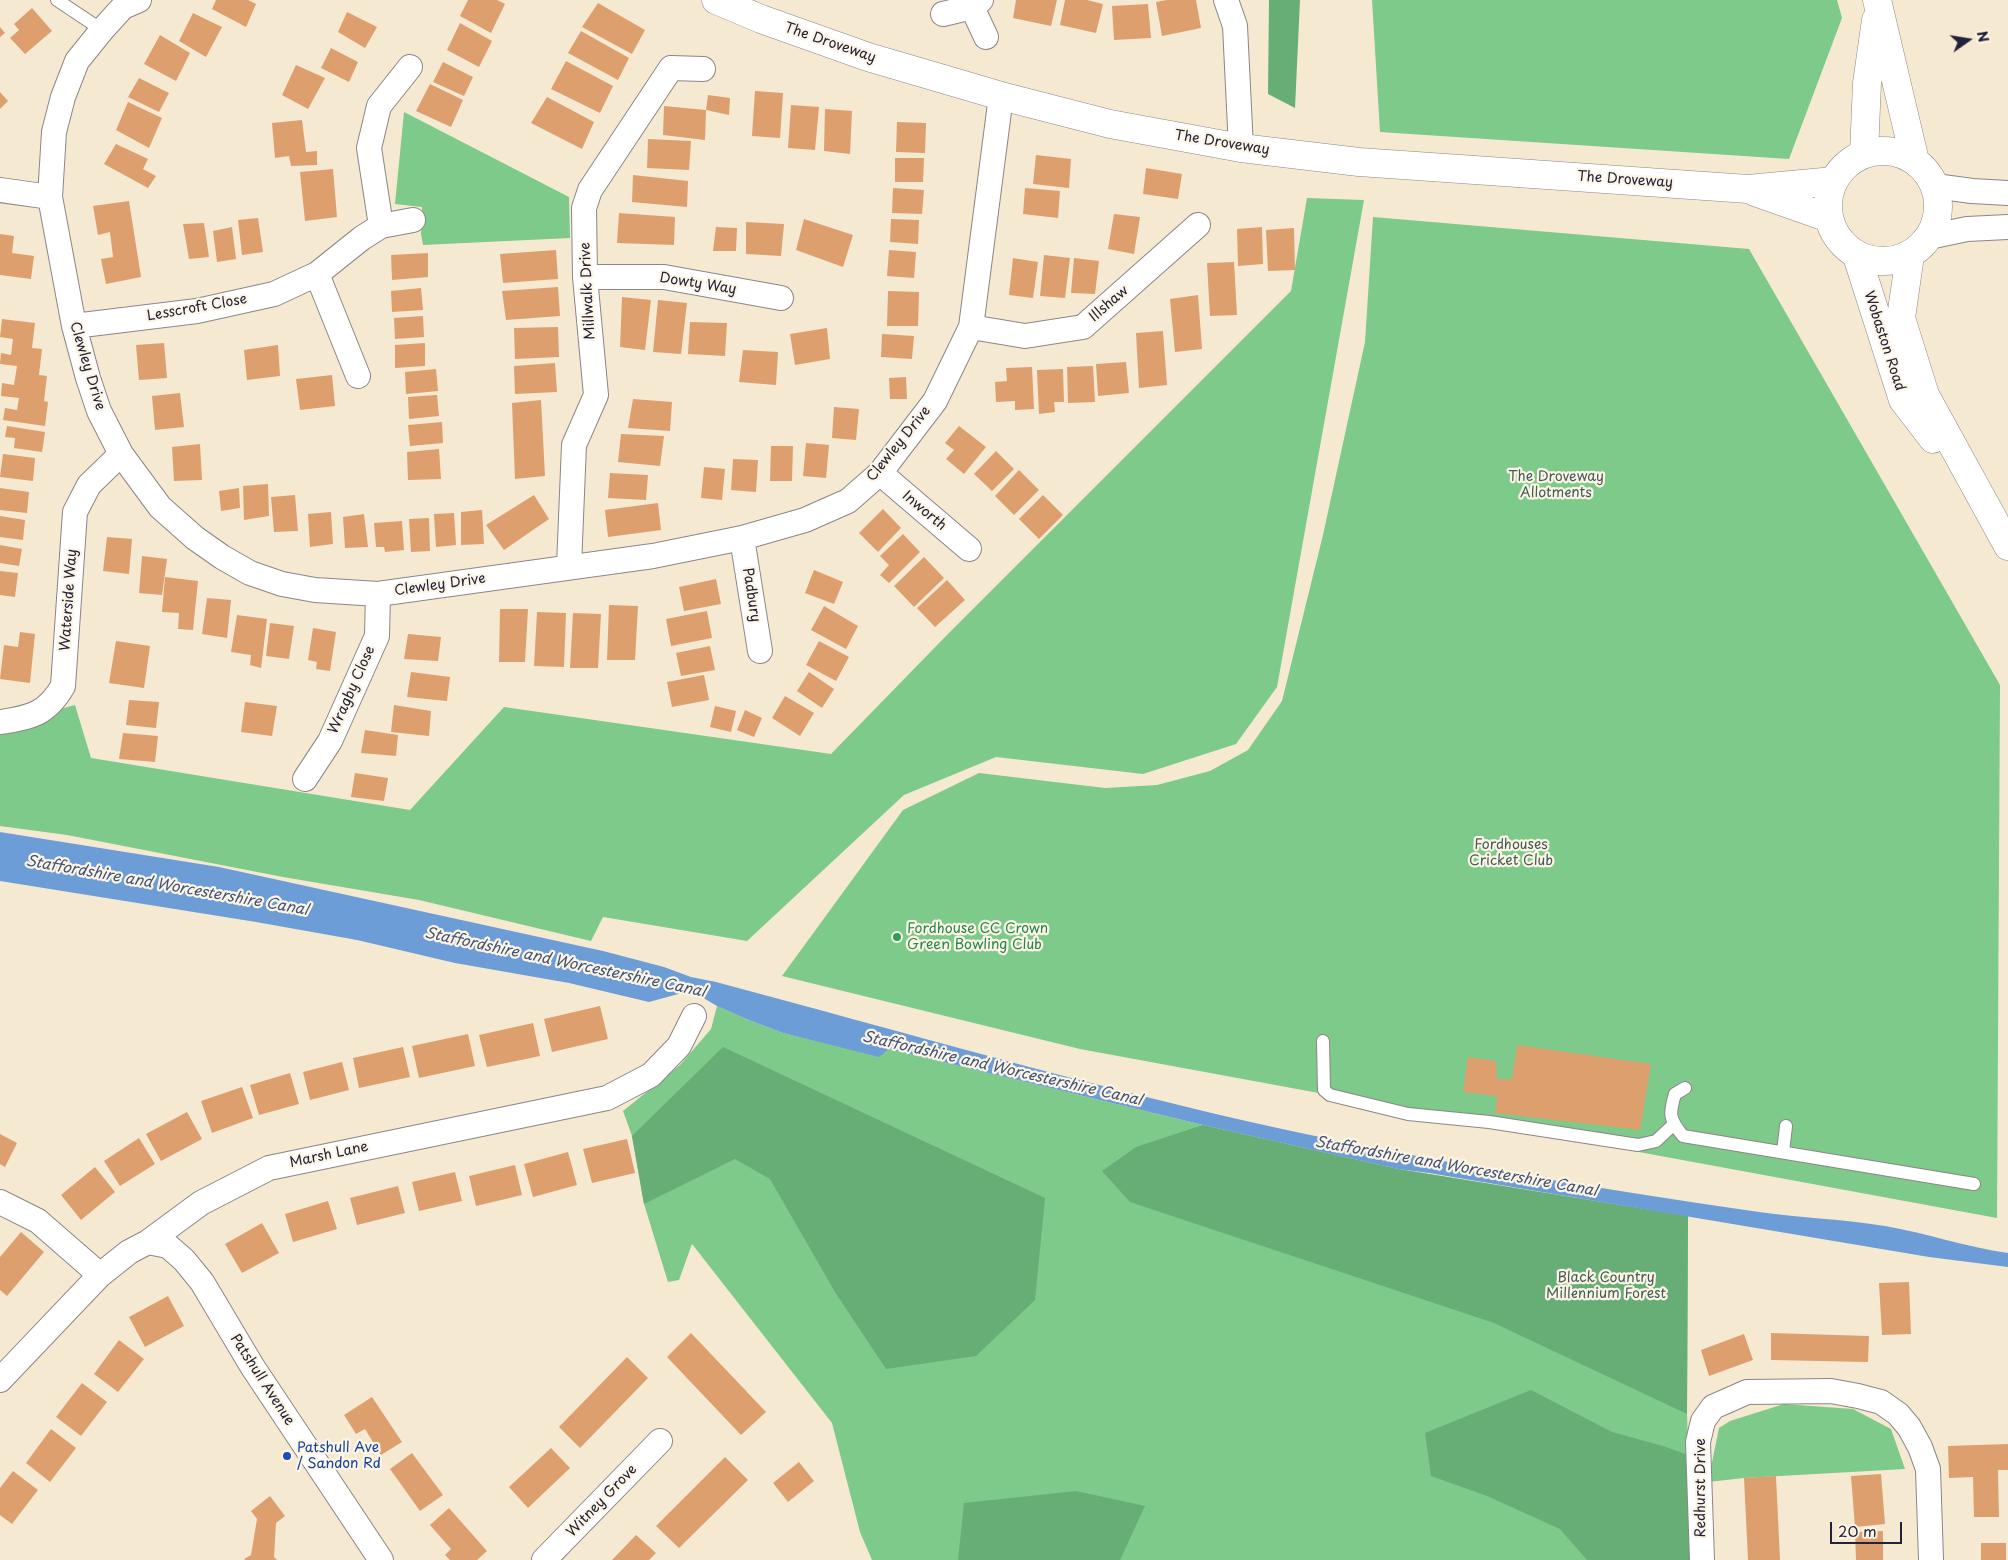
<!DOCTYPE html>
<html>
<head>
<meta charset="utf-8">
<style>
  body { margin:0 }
  #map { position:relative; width:2008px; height:1560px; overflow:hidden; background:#f6e9d1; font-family:"Playpen Sans",sans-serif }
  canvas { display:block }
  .north { position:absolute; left:1943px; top:15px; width:50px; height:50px; -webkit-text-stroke:4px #fcf5e5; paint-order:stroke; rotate:77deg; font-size:14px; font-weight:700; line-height:20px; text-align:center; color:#22223b }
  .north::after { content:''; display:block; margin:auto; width:18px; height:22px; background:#22223b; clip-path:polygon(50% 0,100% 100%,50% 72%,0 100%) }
  .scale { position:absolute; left:1830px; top:1522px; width:72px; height:22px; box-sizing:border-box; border:2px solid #22223b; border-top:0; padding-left:6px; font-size:15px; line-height:18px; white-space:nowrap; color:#22223b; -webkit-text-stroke:4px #fcf5e5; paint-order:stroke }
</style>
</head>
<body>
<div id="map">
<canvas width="2008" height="1560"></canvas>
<div class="north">N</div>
<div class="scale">20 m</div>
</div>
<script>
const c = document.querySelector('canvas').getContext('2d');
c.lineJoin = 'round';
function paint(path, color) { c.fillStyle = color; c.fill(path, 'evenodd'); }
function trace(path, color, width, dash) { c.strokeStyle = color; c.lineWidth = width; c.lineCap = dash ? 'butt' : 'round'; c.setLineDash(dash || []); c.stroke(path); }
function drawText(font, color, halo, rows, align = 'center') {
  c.font = font + ' "Playpen Sans",sans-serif'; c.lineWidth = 4.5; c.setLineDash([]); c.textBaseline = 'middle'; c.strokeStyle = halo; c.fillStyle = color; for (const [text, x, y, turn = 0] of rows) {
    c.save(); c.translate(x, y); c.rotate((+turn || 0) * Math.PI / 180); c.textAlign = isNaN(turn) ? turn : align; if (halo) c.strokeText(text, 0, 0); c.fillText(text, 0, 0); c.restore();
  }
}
paint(new Path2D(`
  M1372,0H1837L1842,18L1789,159L1380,132Z
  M404,112L569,197L570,238L423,245L421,234L422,207L395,204Z
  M1307,198L1364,200L1277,687L1236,744L1143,774L996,757L904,795L747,941L603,917L591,941L419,900L283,877L67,835L0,826V725L75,705L91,758L410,810L504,707L831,754L946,636L1291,291Z
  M1373,217L1749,249L2000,685L1997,1218L1080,1049L782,976L903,810L979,773L1105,788L1157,785L1210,771L1248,750L1282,701L1323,535L1365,342Z
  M717,1006L746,1019L783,1033L879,1056L889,1049L1203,1125L1398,1169L1688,1216L1687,1414L1692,1560H872L860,1532L832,1423L692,1244L679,1280L668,1282L644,1204L632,1136L623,1111L680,1065L711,1029Z
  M1784,1404L1853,1409L1891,1429L1905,1469L1744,1478L1708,1482L1719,1428L1730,1421Z`), '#7dca8a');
paint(new Path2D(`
  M1269,0H1300L1295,108L1268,94Z
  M723,1047L1045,1198L1035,1300L976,1356L886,1369L835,1292L770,1179L735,1159L644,1204L632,1136Z
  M1203,1125L1398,1169L1688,1216L1687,1414L1494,1323L1130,1202L1102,1171L1136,1147Z
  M1531,1390L1612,1432L1663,1446L1688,1455L1692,1560H1587L1560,1529L1487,1496L1431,1476L1425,1433Z
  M1076,1491L1145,1506L1120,1560H958L964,1503Z`), '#66ae76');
paint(new Path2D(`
  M0,832L219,867L603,951L664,967L691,977L716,982C904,1032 1091,1087 1282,1129C1440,1163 1599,1189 1759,1212C1801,1218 1843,1219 1885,1226C1926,1233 1966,1247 2008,1253V1267L1929,1257L1429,1173L1398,1169L1203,1125L889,1049L879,1057L783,1033L746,1019L717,1006L700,996L682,993L649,1002L569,983L455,963L357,940L256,922L0,881Z`), '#6d9dd7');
paint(new Path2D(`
  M216,0H248L256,4L246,27L212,9Z
  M468,0H497L505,4L491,33L460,16Z
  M1016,0H1057L1051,26L1013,18Z
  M1065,0H1087L1103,4L1096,33L1060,25Z
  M1167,0H1196L1201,28L1162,36L1156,2Z
  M598,3L645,30L632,54L582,27Z
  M1148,4L1151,38L1114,40L1112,6Z
  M32,8L52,31L25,54L10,38L19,30L14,24Z
  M347,12L377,27L365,48L338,32Z
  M193,13L222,27L206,57L179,41Z
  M460,23L492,41L479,67L447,50Z
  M0,27L5,33L0,37Z
  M581,31L629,58L618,80L568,53Z
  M160,35L190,53L176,81L144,64Z
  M331,48L358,62L349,82L321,68Z
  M566,61L613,86L600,113L551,89Z
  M443,62L473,77L464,96L433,82Z
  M296,65L325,78L308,109L282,95Z
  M139,78L169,93L159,112L128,97Z
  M430,84L463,100L451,127L416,111Z
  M755,91L783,93L780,138L752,136Z
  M0,92L8,101L0,109Z
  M708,95L730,98L729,115L706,110Z
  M547,97L594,122L582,149L531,123Z
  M128,102L162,118L149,148L116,130Z
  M791,105L819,107L815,150L788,148Z
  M664,106L706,110L705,140L663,135Z
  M825,109L852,111L850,154L824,151Z
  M302,120L306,152L317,151V165L291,166L289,156L275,158L272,123Z
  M897,122L926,123L925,153L896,152Z
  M648,139L691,141L689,170L647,168Z
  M116,144L148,159L143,169L156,176L148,188L104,164Z
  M1036,155L1071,159L1069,188L1033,184Z
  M895,158H924L923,182H895Z
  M1146,168L1182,174L1178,199L1143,194Z
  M333,169L337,217L305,221L300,172Z
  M633,175L688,181L687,207L632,202Z
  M893,188L924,190L922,214L892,213Z
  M1025,188L1060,191L1058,218L1023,214Z
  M129,201L141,277L106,284L101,259L113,257L110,232L98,235L93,206Z
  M619,213L675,217L674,245L617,243Z
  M1114,214L1140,217L1134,254L1108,249Z
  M258,218L263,252L242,255L238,220Z
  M804,219L853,235L843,267L796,250Z
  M891,219L919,220L918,244L890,242Z
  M746,222L784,224L781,256L746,254Z
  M204,223L209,257L189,259L183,224Z
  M232,227L236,259L217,262L213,231Z
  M716,227L737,228L736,251H713Z
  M1262,227L1263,264L1238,266L1237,229Z
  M1294,228L1295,270L1268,271L1266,230Z
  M0,234L14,236L12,253L34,256L31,279L0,275Z
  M556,250L558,279L503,283L500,254Z
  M889,250L916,252L914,278L887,276Z
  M428,253V277L392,280L391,255Z
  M1044,255L1070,258L1065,298L1040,296Z
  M1013,258L1038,262L1033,298L1009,295Z
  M1074,258L1099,261L1095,294L1071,293Z
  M1234,262L1237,315L1210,316L1207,263Z
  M558,287L560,316L506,320L502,291Z
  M421,288L423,310L392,312L391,291Z
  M888,291L919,292L918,326H887Z
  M1198,295L1202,349L1175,352L1170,299Z
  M622,297L651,300L645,350L620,347Z
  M658,300L687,303L681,354L653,352Z
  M423,316L424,337L395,339L394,318Z
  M2,319L35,323L32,348L42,349L39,375L47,376L44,401L48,402L45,426L3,420L5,408L17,410L19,398L1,396L2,383L14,385L17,366L0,364L1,353L11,355L13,339L0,337Z
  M690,322L727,323L725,356L688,354Z
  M558,327L559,357L515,359L514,328Z
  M827,328L830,359L795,365L790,334Z
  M1163,331L1167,385L1139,388L1136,333Z
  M882,334L914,336L912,359L881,357Z
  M164,343L167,378L139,380L136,345Z
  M425,343V366L395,368V345Z
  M278,345L280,376L247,380L244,350Z
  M743,350L778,352L776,385L739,382Z
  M1126,362L1129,393L1098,396L1096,364Z
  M555,363L557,392L515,394L514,366Z
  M1093,366L1095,402L1068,403L1067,367Z
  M1032,367L1034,409L1015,410V401L996,402L995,382L1007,381L1006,368Z
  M436,369L438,391L406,394L405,372Z
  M1063,369L1064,402H1054L1055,412L1039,414L1037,370Z
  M332,375L335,406L300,410L296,379Z
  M906,377L907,399H890L889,378Z
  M180,393L184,427L155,430L152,396Z
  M437,395L439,416L409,419L408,397Z
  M633,399L672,402L670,431L628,428Z
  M541,400L545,476L515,479L512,403Z
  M834,407L859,409L856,440L832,438Z
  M442,422L443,443L410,446L408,425Z
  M7,426L45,432L42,452L14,448L15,438L5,437Z
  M959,426L986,447L964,474L946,459L954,450L945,443Z
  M621,434L664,436L660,466L618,462Z
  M806,443L829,445L826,478L803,476Z
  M200,444L202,480L174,481L172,447Z
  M771,446H793L792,481H770Z
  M439,449L441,479L408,480L407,452Z
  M996,451L1014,469L992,491L974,474Z
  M3,454L35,458L33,481L0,477Z
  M733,459L758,460L756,492L731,490Z
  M704,467L725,469L722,500L701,498Z
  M1019,470L1039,490L1014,515L995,496Z
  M610,473L648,475L646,500L608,498Z
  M268,484L269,516L244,520L243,486Z
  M0,488L29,492L27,513L0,510Z
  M239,488L240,508L221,511L219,491Z
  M295,495L298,531L274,532L271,497Z
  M534,495L549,519L504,550L486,525Z
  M1043,495L1063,515L1039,539L1019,519Z
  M658,503L661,530L608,537L605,510Z
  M883,509L901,528L878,552L859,533Z
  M482,510L484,544L461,545V512Z
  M331,512L333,544L310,547L308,514Z
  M454,513L456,545L436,547L434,514Z
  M364,514L368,547L345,548L343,517Z
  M0,516L25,520L23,540L0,537Z
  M429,518L430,551L411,552L409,519Z
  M402,521L404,550L385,552L384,547H376L374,523Z
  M903,534L920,552L889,583L880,575L889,565L880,556Z
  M107,537L132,539L129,574L103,571Z
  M0,545L22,549L19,566L0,563Z
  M142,556L167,559L162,595L139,593Z
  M924,557L944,578L914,607L894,586Z
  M814,570L843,582L834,604L805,593Z
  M0,571L18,573L15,597L0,595Z
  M165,577L198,581L193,630L178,629L179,613L162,612Z
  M716,579L721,604L684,611L679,587Z
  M947,580L965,600L935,627L917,608Z
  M207,598L231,600L227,638L202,634Z
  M609,605L638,606L635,660H607Z
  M824,606L858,626L846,649L811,630Z
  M500,609H528L525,662H499Z
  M707,611L712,638L671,646L666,619Z
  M537,612L566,613L564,667L534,666Z
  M573,613L601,614L598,668H570Z
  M237,615L267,619L261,668L250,665L251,655L231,652Z
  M270,623L294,626L289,659L266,656Z
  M313,628L336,632L330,671L316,669L317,662L308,660Z
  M20,632L35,634L30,683L0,679L4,645L18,647Z
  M408,634L441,637L438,661L404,659Z
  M116,641L150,646L144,688L109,683Z
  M819,641L849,657L836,681L806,665Z
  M710,646L715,670L681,676L676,653Z
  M411,672L450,677L447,701L407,697Z
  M809,672L834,689L822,708L797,691Z
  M704,675L709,700L672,707L667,682Z
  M785,696L814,713L800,736L772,718Z
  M129,700L159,702L156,728L126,725Z
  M245,702L277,706L272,736L241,732Z
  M394,705L431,711L429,736L391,732Z
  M715,706L736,711L731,732L710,727Z
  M745,710L762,718L754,737L737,730Z
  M365,730L398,735L396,756L361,753Z
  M123,733L158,736L155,762L119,759Z
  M355,773L388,778L384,801L351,797Z
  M600,1006L608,1039L552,1052L544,1019Z
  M533,1023L540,1056L487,1067L479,1035Z
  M468,1034L475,1066L419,1078L412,1046Z
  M1517,1045L1651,1064L1640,1130L1495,1113L1497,1096L1463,1092L1468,1057L1496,1061L1497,1079H1512Z
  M403,1047L410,1077L359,1088L353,1058Z
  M342,1062L349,1090L310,1100L303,1072Z
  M290,1073L299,1104L259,1115L250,1085Z
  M242,1087L253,1118L212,1133L201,1101Z
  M187,1112L202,1139L161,1161L146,1134Z
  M0,1134L17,1143L5,1167L0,1164Z
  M139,1138L155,1164L120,1186L104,1161Z
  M627,1139L635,1173L592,1183L583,1149Z
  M568,1152L577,1185L533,1197L524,1164Z
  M515,1165L522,1195L476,1206L469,1176Z
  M95,1167L115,1192L81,1220L61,1195Z
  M455,1172L462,1201L419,1211L412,1182Z
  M398,1186L405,1213L357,1225L350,1198Z
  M328,1201L337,1229L293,1242L285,1214Z
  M262,1223L279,1253L242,1273L225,1244Z
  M21,1232L44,1252L7,1296L0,1290V1257Z
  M1909,1282L1911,1334L1882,1335L1879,1283Z
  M168,1296L184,1326L145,1347L129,1317Z
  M691,1333L766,1412L741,1435L667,1357Z
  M1771,1333L1869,1336L1868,1362L1771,1360Z
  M1744,1334L1753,1360L1709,1376L1701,1350Z
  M119,1340L144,1359L118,1392L94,1374Z
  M627,1357L648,1378L580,1448L559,1427Z
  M82,1383L107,1402L81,1436L56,1417Z
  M372,1397L402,1442L381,1455L365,1429L356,1434L344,1415Z
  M51,1429L76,1448L50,1482L26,1463Z
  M2008,1444V1470H1998L1999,1517H1974L1973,1477L1949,1478L1948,1446Z
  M551,1448L570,1468L528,1508L509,1487Z
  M412,1453L443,1495L420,1511L390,1469Z
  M725,1457L748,1480L679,1548L656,1526Z
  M799,1462L814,1481L788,1502L773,1483Z
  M13,1471L38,1490L12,1524L0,1515V1488Z
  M1881,1474L1885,1524L1855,1527L1851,1476Z
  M1776,1476L1780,1560H1748L1744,1478Z
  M270,1496L285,1516L276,1523L274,1557L277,1560H245L244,1559L251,1555L257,1519L251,1511Z
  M449,1508L487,1551L477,1560H450L445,1555L451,1549L430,1525Z
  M1883,1531V1560H1856L1855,1532Z
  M636,1535L656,1553L649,1560H612Z
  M1981,1543H2006V1560H1981Z`), '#de9f6e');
const service = new Path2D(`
  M57,0L102,30
  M1323,1041L1324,1090L1330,1095L1408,1114L1489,1122L1638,1145L1656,1141L1673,1125
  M1685,1088L1675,1094C1669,1114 1669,1119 1683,1136L1974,1184
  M1783,1152L1786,1126`);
const minor = new Path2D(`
  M139,0L123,7L102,30L77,61L63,97L54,132L50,197L74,326L88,378L99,411L121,454L160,507L195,538L222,557L250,573L282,584L315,590L378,594L653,556L742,538L805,520L848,501L880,473L935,401L971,327L1001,96
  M1226,0L1235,26L1241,148
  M972,7L986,37
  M943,14L972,7L981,0
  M1935,186L1972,191L2008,193
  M0,190L50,197
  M381,226L413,220
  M1929,237L1967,229L2008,227
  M317,274L358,376
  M585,277H664L781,298
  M74,326L197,311L274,294L317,274L362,238L381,226L369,148L379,106L410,67
  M971,327L1025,336L1083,327L1198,225
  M880,473L969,549
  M742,538L760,651
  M569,566L574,445L596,395L585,277L584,208L590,190L671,68L703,69
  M0,722C30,718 47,714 63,686L75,512L89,485L121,454
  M305,779L330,741L377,636L378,594
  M0,1202L38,1221L100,1275
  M148,1242L168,1246L184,1260L202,1282L252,1366L381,1560
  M0,1380L100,1275L129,1252L148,1242L201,1203L269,1168L607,1098L651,1075L679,1046L694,1016
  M544,1560L660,1441
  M1702,1560L1698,1442L1703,1421L1713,1407L1747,1392L1831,1391L1858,1396L1881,1402L1898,1414L1909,1427L1920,1447L1928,1469L1931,1560`);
const tertiary = new Path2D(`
  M716,0L761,19L868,57L1001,96L1110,124L1241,148L1359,162L1748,189L1834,181
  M1877,0L1915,161
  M1828 206a55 55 0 1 1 110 0a55 55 0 1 1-110 0Z
  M1864,154L1867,83L1876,20
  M1755,192L1829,218
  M1910,255L1901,318L1925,395L2008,546
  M1857,256L1903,400L1933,439`);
trace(service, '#8c8686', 14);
trace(minor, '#8c8686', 26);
trace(tertiary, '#8c8686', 29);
trace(service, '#fff', 12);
trace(minor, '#fff', 24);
trace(tertiary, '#fff', 28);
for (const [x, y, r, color] of [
  [897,937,5,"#2e9e5b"],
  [287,1456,5,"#1a4fb4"]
]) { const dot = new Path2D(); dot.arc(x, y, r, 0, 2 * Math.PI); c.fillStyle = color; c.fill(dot); trace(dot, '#fcf5e5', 2); }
drawText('14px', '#22223b', '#fcf5e5', [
  ["The Droveway",830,43,19],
  ["The Droveway",1222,143,9],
  ["The Droveway",1625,180,4],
  ["Dowty Way",698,284,9],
  ["Millwalk Drive",588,291,-93],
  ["Illshaw",1109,304,-41],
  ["Lesscroft Close",197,308,-10],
  ["Wobaston Road",1884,341,72],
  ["Clewley Drive",87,366,73],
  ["Clewley Drive",899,444,-51],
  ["Inworth",924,511,40],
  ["Clewley Drive",440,585,-8],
  ["Padbury",751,595,81],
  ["Waterside Way",69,600,-86],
  ["Wragby Close",352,690,-66],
  ["Marsh Lane",329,1155,-12],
  ["Patshull Avenue",262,1380,57],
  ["Redhurst Drive",1701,1488,-90],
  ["Witney Grove",602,1501,-46]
]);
drawText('14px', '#425d57', '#fcf5e5', [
  ["The Droveway",1556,477],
  ["Allotments",1556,493],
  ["Fordhouses",1511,845],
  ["Cricket Club",1511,861],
  ["Black Country",1606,1278],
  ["Millennium Forest",1606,1294]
]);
drawText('14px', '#27864d', '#fcf5e5', [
  ["Fordhouse CC Crown",907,929],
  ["Green Bowling Club",907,945]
], 'left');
drawText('14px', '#164399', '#fcf5e5', [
  ["Patshull Ave",297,1448],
  ["/ Sandon Rd",297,1464]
], 'left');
drawText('italic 15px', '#405379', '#fcf5e5', [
  ["Staffordshire and Worcestershire Canal",167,886,10],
  ["Staffordshire and Worcestershire Canal",565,963,12],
  ["Staffordshire and Worcestershire Canal",1002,1069,13],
  ["Staffordshire and Worcestershire Canal",1456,1167,10]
]);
</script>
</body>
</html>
